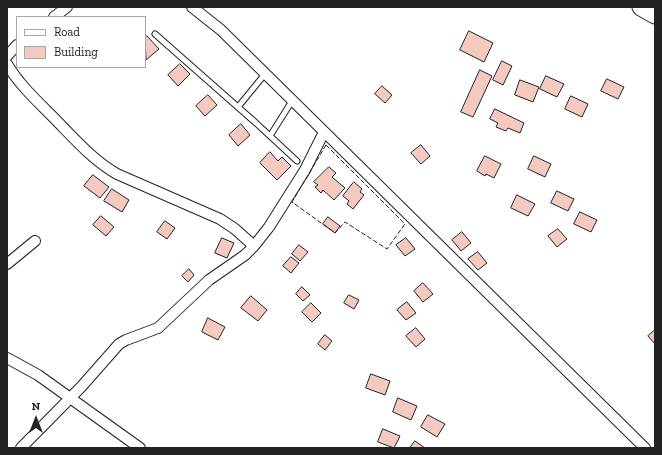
<!DOCTYPE html>
<html>
<head>
<meta charset="utf-8">
<style>
  body { margin:0 }
  #map { position:relative; width:662px; height:455px; overflow:hidden; background:#fff; font-family:"Zilla Slab",serif }
  canvas { display:block }
  .frame { position:absolute; inset:0; border:8px solid #222; pointer-events:none }
  .legend { position:absolute; left:16px; top:16px; width:130px; height:52px; box-sizing:border-box; background:#fff; border:1px solid #a7a7a7; margin:0; padding:5px 7px; list-style:none; font-size:12px; color:#222 }
  .legend li { display:flex; align-items:center; gap:8px; height:20px }
  .legend b { width:20px; border:1px solid #a7a7a7 }
  .north { position:absolute; left:16px; top:399px; width:40px; height:40px; -webkit-text-stroke:3px #fff; paint-order:stroke; rotate:0deg; font-size:11px; font-weight:700; line-height:16px; text-align:center; color:#222 }
  .north::after { content:''; display:block; margin:auto; width:14px; height:18px; background:#222; clip-path:polygon(50% 0,100% 100%,50% 72%,0 100%) }
</style>
</head>
<body>
<div id="map">
<canvas width="662" height="455"></canvas>
<div class="frame"></div>
<ul class="legend">
<li><b style="height:5px;background:#fff"></b>Road</li>
<li><b style="height:11px;background:#f3c9c0"></b>Building</li>
</ul>
<div class="north">N</div>
</div>
<script>
const c = document.querySelector('canvas').getContext('2d');
c.lineJoin = 'round';
function paint(path, color) { c.fillStyle = color; c.fill(path, 'evenodd'); }
function trace(path, color, width, dash) { c.strokeStyle = color; c.lineWidth = width; c.lineCap = dash ? 'butt' : 'round'; c.setLineDash(dash || []); c.stroke(path); }
const building = new Path2D(`
  M469,31L493,43L484,62L460,50Z
  M147,36L159,49L146,60L145,38Z
  M502,61L512,66L503,85L493,80Z
  M180,64L190,74L178,86L168,75Z
  M480,70L492,76L473,117L461,112Z
  M546,76L564,84L557,97L540,89Z
  M607,79L624,87L618,99L601,91Z
  M520,80L539,87L533,102L515,95Z
  M382,86L392,95L385,103L375,94Z
  M208,95L217,105L205,116L196,106Z
  M571,96L588,104L582,117L565,109Z
  M495,109L524,123L520,133L508,128L506,131L496,127L498,123L490,119Z
  M241,124L250,135L238,146L229,135Z
  M421,145L430,156L421,164L411,153Z
  M270,152L278,161L282,157L291,166L277,180L260,163Z
  M485,156L501,164L494,178L486,174L485,176L477,171Z
  M534,156L551,164L545,177L528,169Z
  M329,167L336,173L332,177L345,188L334,200L323,190L321,193L315,187L318,185L314,182Z
  M93,175L109,187L100,198L84,186Z
  M354,182L362,189L360,192L364,195L353,209L347,204L349,201L343,196Z
  M112,189L129,200L122,212L104,201Z
  M557,191L574,199L568,211L551,203Z
  M517,195L535,204L528,216L511,208Z
  M580,212L597,220L591,232L574,224Z
  M101,216L114,227L106,236L93,225Z
  M328,217L340,226L335,233L323,224Z
  M165,221L175,228L167,239L157,232Z
  M558,229L567,239L557,247L548,236Z
  M462,232L471,243L461,251L452,240Z
  M222,238L234,243L227,258L215,253Z
  M406,238L415,249L405,256L396,245Z
  M299,245L308,252L300,261L292,254Z
  M478,252L487,263L478,270L468,259Z
  M291,257L299,263L291,273L283,266Z
  M189,269L194,275L188,282L182,276Z
  M423,283L433,294L423,302L414,291Z
  M302,287L310,295L303,301L296,294Z
  M349,295L359,300L354,309L344,303Z
  M251,296L267,310L258,321L241,308Z
  M407,302L416,313L406,320L397,310Z
  M311,303L321,313L312,322L302,312Z
  M208,318L225,327L218,340L202,332Z
  M416,328L425,339L416,347L406,336Z
  M655,330V344L648,336Z
  M325,335L332,341L325,350L318,344Z
  M371,374L390,381L385,395L366,388Z
  M398,398L417,406L411,420L393,412Z
  M428,415L445,424L437,437L421,427Z
  M383,429L400,436L394,448L378,442Z
  M415,441L425,448H410Z`);
paint(building, '#f3c9c0');
trace(building, '#222', 1);
const service = new Path2D(`
  M155,34L256,123L297,161
  M238,107L265,74
  M270,136L292,101`);
const minor = new Path2D(`
  M192,7L221,30L645,448
  M54,17L67,7
  M7,56L17,45
  M7,64C18,83 35,99 51,115C72,136 91,159 117,174L220,219L235,229L254,246
  M7,264L35,241
  M7,358L38,375L140,448
  M21,448L82,386L119,344L126,340L158,328L209,280L245,255L254,246L269,227L305,170L324,132`);
const trunk = new Path2D(`
  M641,7L655,15`);
trace(service, '#222', 7);
trace(minor, '#222', 12);
trace(trunk, '#222', 19);
trace(service, '#fff', 5);
trace(minor, '#fff', 10);
trace(trunk, '#fff', 17);
trace(new Path2D(`
  M326,145L405,224L387,249L345,222L335,233L292,202Z`), '#222', 1, [5, 2]);
</script>
</body>
</html>
